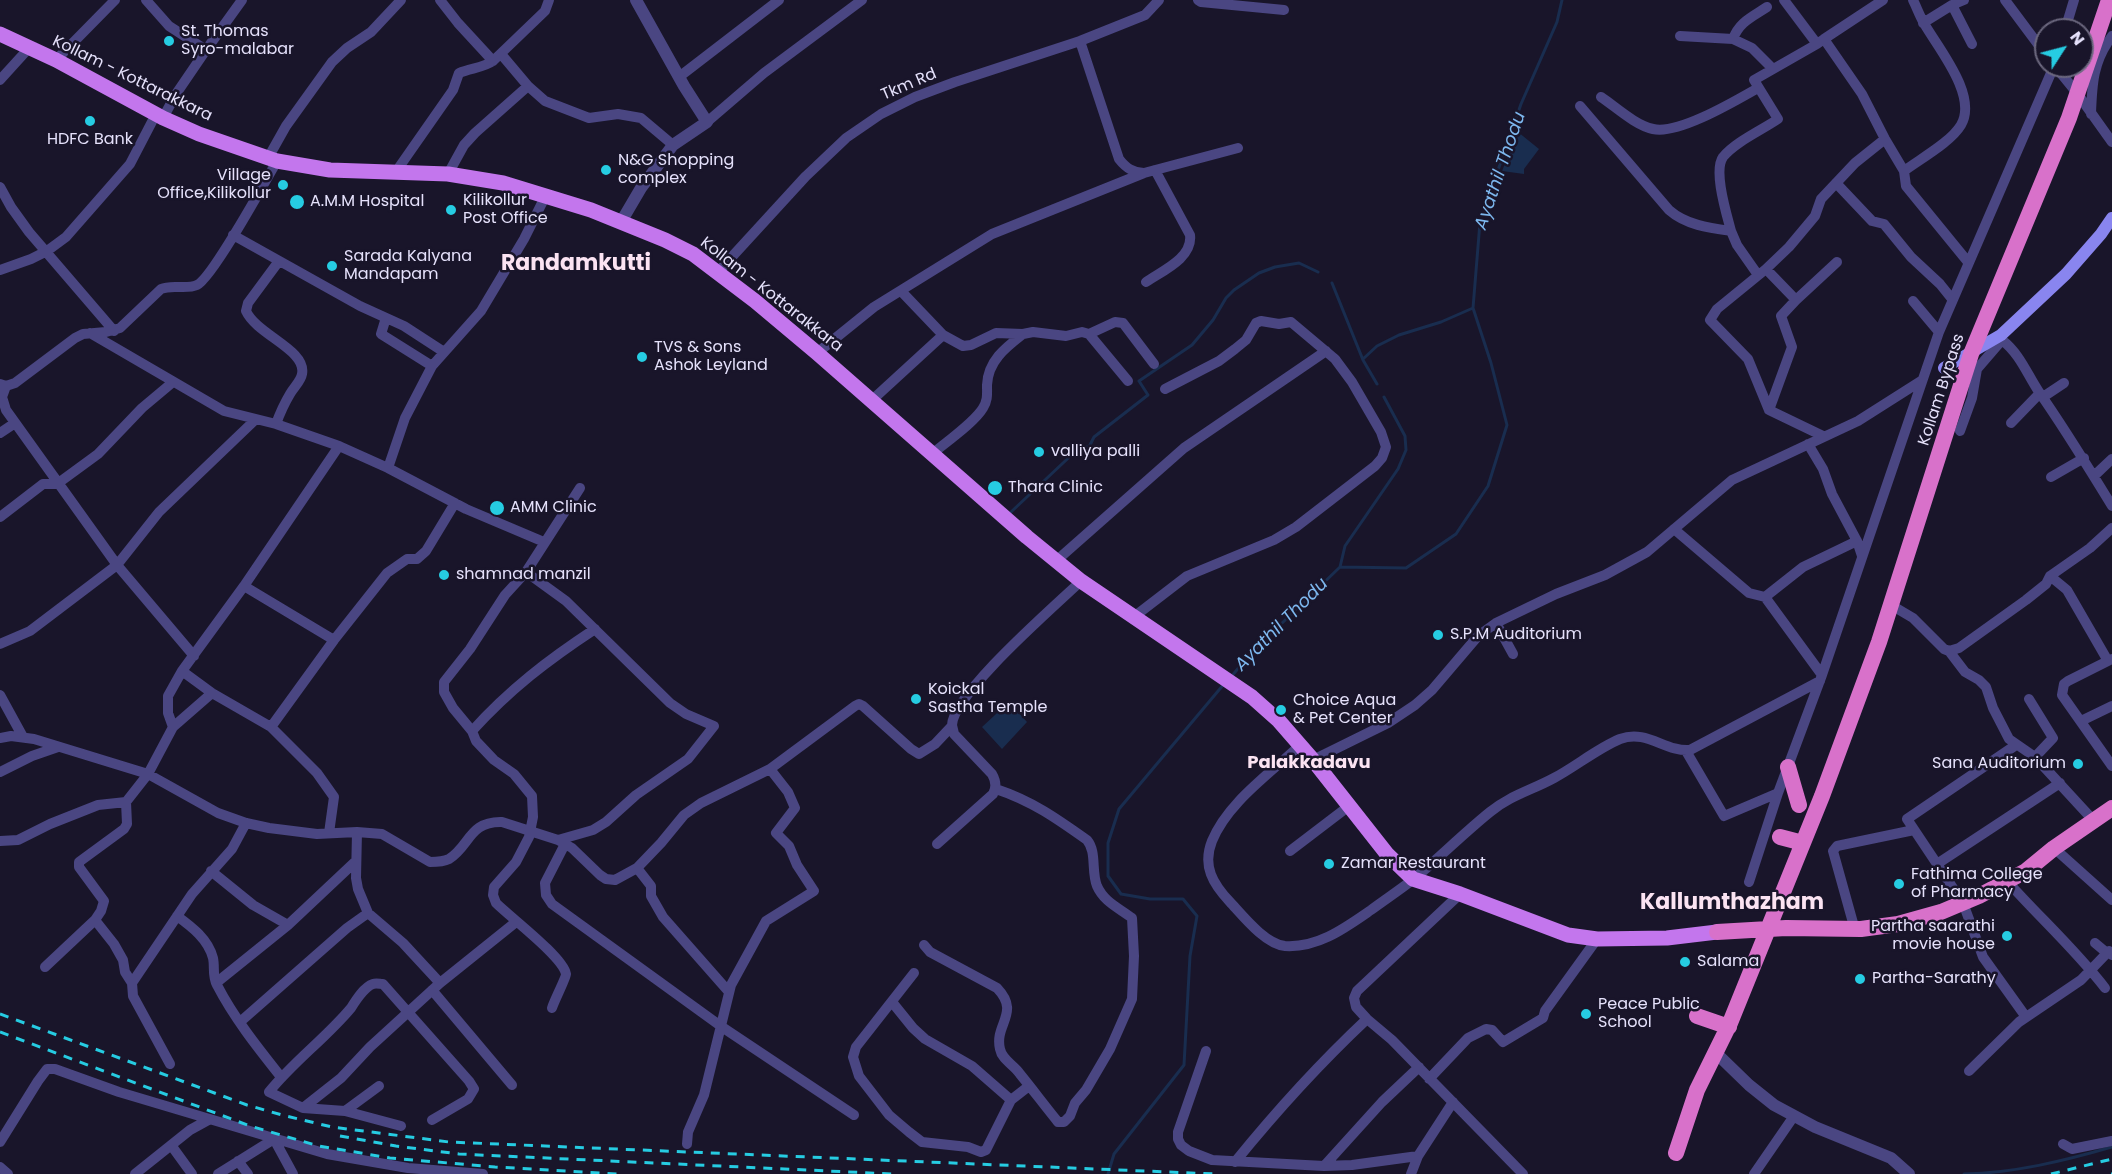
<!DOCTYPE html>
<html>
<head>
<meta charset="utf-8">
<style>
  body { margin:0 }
  #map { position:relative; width:2112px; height:1174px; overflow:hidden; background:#19152a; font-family:Poppins,sans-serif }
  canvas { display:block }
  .north { position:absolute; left:2034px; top:18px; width:60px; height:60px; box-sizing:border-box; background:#19152a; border:2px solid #6b677e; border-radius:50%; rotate:54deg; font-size:16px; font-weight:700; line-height:24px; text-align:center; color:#e5e1fb }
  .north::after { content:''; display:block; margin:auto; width:21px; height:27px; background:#26cce2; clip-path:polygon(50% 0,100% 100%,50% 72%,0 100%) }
</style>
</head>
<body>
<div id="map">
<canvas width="2112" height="1174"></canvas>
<div class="north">N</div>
</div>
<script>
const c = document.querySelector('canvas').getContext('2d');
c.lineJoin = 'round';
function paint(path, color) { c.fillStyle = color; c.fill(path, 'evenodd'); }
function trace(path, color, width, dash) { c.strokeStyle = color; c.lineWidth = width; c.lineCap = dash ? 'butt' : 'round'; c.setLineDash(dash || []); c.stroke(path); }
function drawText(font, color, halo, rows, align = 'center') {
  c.font = font + ' Poppins,sans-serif'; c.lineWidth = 5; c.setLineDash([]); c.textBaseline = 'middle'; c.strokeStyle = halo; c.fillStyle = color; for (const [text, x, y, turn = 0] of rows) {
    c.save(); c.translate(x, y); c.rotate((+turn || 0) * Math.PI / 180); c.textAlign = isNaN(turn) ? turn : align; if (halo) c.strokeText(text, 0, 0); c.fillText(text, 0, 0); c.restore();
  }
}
paint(new Path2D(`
  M1518,132L1539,149L1524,169V174L1502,171Z
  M1009,702L1027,722L1002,749L982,727Z`), '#192d4f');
trace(new Path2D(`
  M1332,283L1363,360L1377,384
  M1363,359L1377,346L1399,335L1441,322L1473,308
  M1011,512L1080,447H1089L1094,437L1148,395L1139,381L1192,345L1213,320L1226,298L1234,290L1259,273L1275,267L1299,263L1318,272
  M1340,567L1345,546L1398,469L1406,450L1405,436L1384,397
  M1231,677L1250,654L1340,567L1406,568L1456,534L1488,486L1507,425L1491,363L1473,308L1480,222L1521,104L1557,22L1562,0
  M1108,1174L1114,1154L1184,1065L1190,956L1197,916L1183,899H1150L1121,894L1108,876V843L1119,809L1224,684
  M1964,1174C2014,1173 2064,1161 2112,1147`), '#192d4f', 3);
trace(new Path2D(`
  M146,0L169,26L206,50L176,94L163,118
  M440,0L458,23L493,61
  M1198,0L1201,2L1284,10
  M1784,0L1817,44L1824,39L1862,94L1885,139L1904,171L1906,186L1968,262
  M2005,0L2046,55
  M1952,5L1972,44
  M1923,23L1952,5L1964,0
  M2065,30L2074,0
  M1680,36L1733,39L1752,48L1773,69
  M1733,39C1739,22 1752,17 1767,7
  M1824,39L1883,0
  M1080,41L1119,159C1126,168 1133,173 1144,173L1238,148
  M206,50L242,0
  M501,54L528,86L545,101L589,118L618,114L641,118L673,145
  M56,60L115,0
  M2055,66L2077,93L2112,142
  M679,77L779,0
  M0,80L29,48
  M1601,97C1616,107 1635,125 1653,129C1678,135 1735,101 1758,88
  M1580,106L1669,210C1686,225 1709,228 1731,231L1737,245L1758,275
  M2091,114C2092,84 2093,61 2112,36
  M707,122L764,73L862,0
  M268,158L286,126L332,62L347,48L371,32L401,0
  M1904,171C1920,159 1951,142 1961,125C1978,96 1939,49 1925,25C1920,17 1917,8 1913,0
  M395,173L453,90L459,73C471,68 483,68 493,61L545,11L549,0
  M448,174L464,145L475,133L528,86
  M1836,183L1872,221L1884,224L1911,257L1940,284L1952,299
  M0,187L11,207L29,232L114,331
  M1731,231C1727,215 1713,171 1723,157C1735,142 1762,130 1778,119L1754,80L1817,44
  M233,235L360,306L404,326L444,352
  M1766,269L1796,300L1781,316L1792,347L1769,410L1823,436
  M0,270L31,259L47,251L66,237L130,164L156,114
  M718,272L806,176L846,138L881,114L915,97L955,82L1080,41L1145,15L1159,0
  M1146,282C1162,271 1193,258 1190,235L1155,170
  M901,291L943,335L963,346L971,345L996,333L1023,334L1033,332L1066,336L1082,332L1089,334L1128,381
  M1796,300L1837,262
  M1913,301L1939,332
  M385,321L381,334L432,366
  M90,333L224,411L276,424L339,446L388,468L466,509L544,542
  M1089,334L1115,322L1123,323L1154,364
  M2001,335L2002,340C2020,354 2027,374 2039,392C2065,429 2088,467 2112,506
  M817,353L874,307L992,234L1144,173
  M0,384L6,386L15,383L75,338L83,334L106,332L120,328L161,289C172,284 186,290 197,285C212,278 265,182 277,161
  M6,386L2,397L6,410L117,565L194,656
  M2043,397L2064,383
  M871,401L943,335
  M1769,410L1748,359L1710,320L1717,309L1766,269L1789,247L1815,216L1821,199L1855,163L1885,139
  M2011,423L2040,393
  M276,424C280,413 284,404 290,394C294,387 301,381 302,374C307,350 257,335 246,311L248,303L279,261
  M1960,431L1972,398L1977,369L2002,340
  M0,433L15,423
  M1808,444L1823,469L1832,494L1857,541L1862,556
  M932,454C946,442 974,423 983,408C988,400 987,394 987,385C988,361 1005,348 1023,334
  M388,468L405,418L432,366L481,311L524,239L546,195
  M2095,475L2112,459
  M2051,477L2084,458
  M0,517L43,484H57L98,454L142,408L173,382
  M1674,529L1749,593L1765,597L1822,675
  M1056,561L1184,448L1326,351
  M526,572L566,601L670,703L686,714L714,726L688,759L636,795L606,822L593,830L558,840
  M2050,576L2067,590L2108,661
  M244,586L334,640L387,573L407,559H417L426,551L455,503
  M1765,597L1803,567L1857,541
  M1891,605L1913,618L1944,649L1949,651L1959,648L2026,600L2046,584L2050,576L2090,548L2112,528
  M1135,616L1187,576L1274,540L1296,527L1375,466L1382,458L1386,447L1381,432L1352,382L1335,359L1291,322L1279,324L1261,321L1256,323L1246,340L1235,349L1219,361L1165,389
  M1496,623L1513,654
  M0,644L30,631L117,565L159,512L255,420
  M1949,651L1965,672L1979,680L1986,687L1993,708L2009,739L2035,757L2093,820
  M2112,659L2068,681L2064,684L2062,695L2112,766
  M182,671L212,693L271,727L317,773L334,797L329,833
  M0,695L23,737
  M2029,699L2053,738L2035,757
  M2081,721L2112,706
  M173,727L212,693
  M271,727L334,640
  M472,731C510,689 548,660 595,629
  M0,738L11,736L34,739L148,774L218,813L246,823L269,828L317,834L357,832L382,834L430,862C436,862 443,862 449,859C470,846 469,821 502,822L558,840L572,848L600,875L606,879L615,880L637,868L661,843L684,815L701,803L770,769L855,706L859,704L863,706L911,749L919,754L935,744L952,726
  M1300,745C1270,774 1228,802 1212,841C1202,866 1213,884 1230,902C1243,916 1265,944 1285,946C1318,948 1345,928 1371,910C1386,899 1401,889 1415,878C1440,857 1464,833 1490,812C1509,796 1532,790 1554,778C1575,767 1598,748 1620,739C1647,729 1665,752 1690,750L1820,681
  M2016,745L1907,819L1963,903L1983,957L2026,1017
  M1686,751L1724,816L1778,793
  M1313,760L1388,723L1415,705L1432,690L1478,636L1496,623L1556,594L1605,575L1647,552L1732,480L1858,421L1921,381
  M0,772L32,756L58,747
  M357,832L356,878L358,889L368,913L403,943L440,983
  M0,841L18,840L50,824L98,805L126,802
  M565,844L545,883L546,895L552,904L722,1027L854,1115
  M937,844L993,794C997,787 996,781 992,774L954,734C954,733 952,726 952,725C953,694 1055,606 1081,581
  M2054,848L2112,900
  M1290,851L1349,806
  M1937,864L2060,783
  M637,868L651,886V896L663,917L729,992
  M211,871L253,905L288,925
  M2007,881C2039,917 2075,949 2105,988
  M1749,882L1778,793L1822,675L1939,332L2054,66
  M1460,894L1357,991L1354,998L1356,1007L1367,1019L1392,1040L1523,1174
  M177,916C192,927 208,939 213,958C215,967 212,976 217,985C234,1018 258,1048 281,1077
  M95,920L114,944L123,960L125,972L132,983L133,996L170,1064
  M1855,930L1833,851L1837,846L1914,830
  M2095,943L2107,953
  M924,945L930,952L997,988C1021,1013 994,1024 1000,1049C1002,1060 1014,1065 1020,1074C1033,1090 1045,1106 1058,1122H1064L1070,1116L1075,1103L1086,1090L1110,1049L1132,999L1134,956L1132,918C1119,908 1104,902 1097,886C1091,871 1097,852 1087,840C1056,818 1032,801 996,789
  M45,967L95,920L101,911L104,901L79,867V862L124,829L127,824L126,802L148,774L173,727L168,713V696L182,671L244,586L339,446
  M914,973L856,1047L853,1057L859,1076L889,1115L909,1132L922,1142L968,1147L981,1152L986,1150L1011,1100L1029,1086
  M132,983L192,894L232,849L246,823
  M216,983L288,925L356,861
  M432,990L512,1085
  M892,1002L913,1028L925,1039L972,1066L1011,1100
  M552,1008C554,1001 566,978 566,974C563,957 510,917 496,903L493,895L494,887L516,862L529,837L533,817L532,796L514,774L494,760L476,741L472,731L453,708L444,692V682L470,649L505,595L526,572L580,488
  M240,1022L347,928L368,913
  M1206,1051L1178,1132V1139L1181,1145L1189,1151L1212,1160L1324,1166L1352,1165L1418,1156
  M1969,1071L2019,1022L2081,980L2109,951L2112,955
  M1429,1079L1468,1038L1486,1029L1492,1030L1503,1042L1543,1018L1545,1011L1597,939
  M303,1108L341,1078L370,1047L440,983L516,922
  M345,1111L379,1086
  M401,1126L345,1111L303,1108L269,1092C294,1061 326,1038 351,1008C356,1000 364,987 373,984C376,983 380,984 383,984L469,1081L474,1089L468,1099L432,1120
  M0,1142L38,1081L47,1069H55L119,1092L327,1154L408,1168L483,1174
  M687,1144L688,1132L704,1095L731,985L766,921L814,891L797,865L789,846L776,833L795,808L788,792L770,769
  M2063,1144L2072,1149L2112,1141
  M171,1145L192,1174
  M238,1161L248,1174
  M1235,1162C1278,1109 1318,1065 1367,1019
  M1324,1166L1382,1102L1419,1067
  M0,1167L8,1174
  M135,1174L190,1130L210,1119
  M218,1174L274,1139L293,1174
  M1411,1174L1418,1156L1453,1102
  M1754,1174L1794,1116`), '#4a4682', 10);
trace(new Path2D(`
  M621,222L641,188L673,145L707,122L684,86L636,0
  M1716,1053L1749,1085L1774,1105L1815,1127L1891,1158L1909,1174`), '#4a4682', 12);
trace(new Path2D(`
  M1944,368L2001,335L2066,274L2101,234L2112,218`), '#8985ef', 12);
trace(new Path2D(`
  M0,34L56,60L163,118L199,134L277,161L330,170L448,174L503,183L591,210L665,240L693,254L755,301L817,353L1027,537L1081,581L1252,697L1279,721L1313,760L1387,854L1413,879L1460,894L1568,935L1597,939L1667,938L1717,932`), '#c376ed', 15);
trace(new Path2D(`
  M1788,767L1799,805
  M1780,837L1803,843
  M1717,932L1786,928L1861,929L1898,924L1941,912L1979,896L2026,871L2054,848L2112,808
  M1697,1016L1729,1027
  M1676,1153L1697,1090L1730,1023L1822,796L1879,642L1971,354L2069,118L2109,0`), '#d871ca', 16);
trace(new Path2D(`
  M0,1014L247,1105L282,1115L332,1127L449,1142L1216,1174
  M0,1032L250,1126L319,1146L390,1158L495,1167L618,1174
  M340,1136L396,1146L459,1154L893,1174
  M2051,1174L2112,1159
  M2111,1174H2112`), '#26cce2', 3, [9, 8]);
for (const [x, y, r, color] of [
  [169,41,6,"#26cce2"],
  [90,121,6,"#26cce2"],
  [606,170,6,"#26cce2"],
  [283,185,6,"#26cce2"],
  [297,202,8,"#26cce2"],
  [451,210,6,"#26cce2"],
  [332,266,6,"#26cce2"],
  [642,357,6,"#26cce2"],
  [1039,452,6,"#26cce2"],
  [995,488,8,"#26cce2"],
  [497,508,8,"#26cce2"],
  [444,575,6,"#26cce2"],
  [1438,635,6,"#26cce2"],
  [916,699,6,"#26cce2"],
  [1281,710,6,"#26cce2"],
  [2078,764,6,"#26cce2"],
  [1329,864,6,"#26cce2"],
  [1899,884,6,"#26cce2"],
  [2007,936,6,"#26cce2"],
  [1685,962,6,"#26cce2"],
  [1860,979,6,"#26cce2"],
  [1586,1014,6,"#26cce2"]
]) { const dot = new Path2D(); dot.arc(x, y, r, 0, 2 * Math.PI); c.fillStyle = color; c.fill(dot); trace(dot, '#19152a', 2); }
drawText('16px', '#e5e1fb', '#19152a', [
  ["St. Thomas",181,32],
  ["Syro-malabar",181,50],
  ["HDFC Bank",90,140,"center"],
  ["N&G Shopping",618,161],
  ["complex",618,179],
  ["Village",271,176,"right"],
  ["Office,Kilikollur",271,194,"right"],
  ["Kilikollur",463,201],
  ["Post Office",463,219],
  ["A.M.M Hospital",310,202],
  ["Sarada Kalyana",344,257],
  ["Mandapam",344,275],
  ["TVS & Sons",654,348],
  ["Ashok Leyland",654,366],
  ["valliya palli",1051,452],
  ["Thara Clinic",1008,488],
  ["AMM Clinic",510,508],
  ["shamnad manzil",456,575],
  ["S.P.M Auditorium",1450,635],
  ["Koickal",928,690],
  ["Sastha Temple",928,708],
  ["Choice Aqua",1293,701],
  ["& Pet Center",1293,719],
  ["Sana Auditorium",2066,764,"right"],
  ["Zamar Restaurant",1341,864],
  ["Fathima College",1911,875],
  ["of Pharmacy",1911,893],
  ["Partha saarathi",1995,927,"right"],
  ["movie house",1995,945,"right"],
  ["Salama",1697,962],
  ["Partha-Sarathy",1872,979],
  ["Peace Public",1598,1005],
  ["School",1598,1023]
], 'left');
drawText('16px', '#e5e1fb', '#19152a', [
  ["Kollam - Kottarakkara",132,79,26],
  ["Tkm Rd",909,85,-23],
  ["Kollam - Kottarakkara",771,295,38],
  ["Kollam Bypass",1942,390,-72]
]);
drawText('italic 18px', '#7db7ee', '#19152a', [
  ["Ayathil Thodu",1501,171,-71],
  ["Ayathil Thodu",1282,625,-45]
]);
drawText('bold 18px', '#fbe3f2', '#19152a', [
  ["Palakkadavu",1309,763]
]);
drawText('bold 22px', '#fbe3f2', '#19152a', [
  ["Randamkutti",576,264],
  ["Kallumthazham",1732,903]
]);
</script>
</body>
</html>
